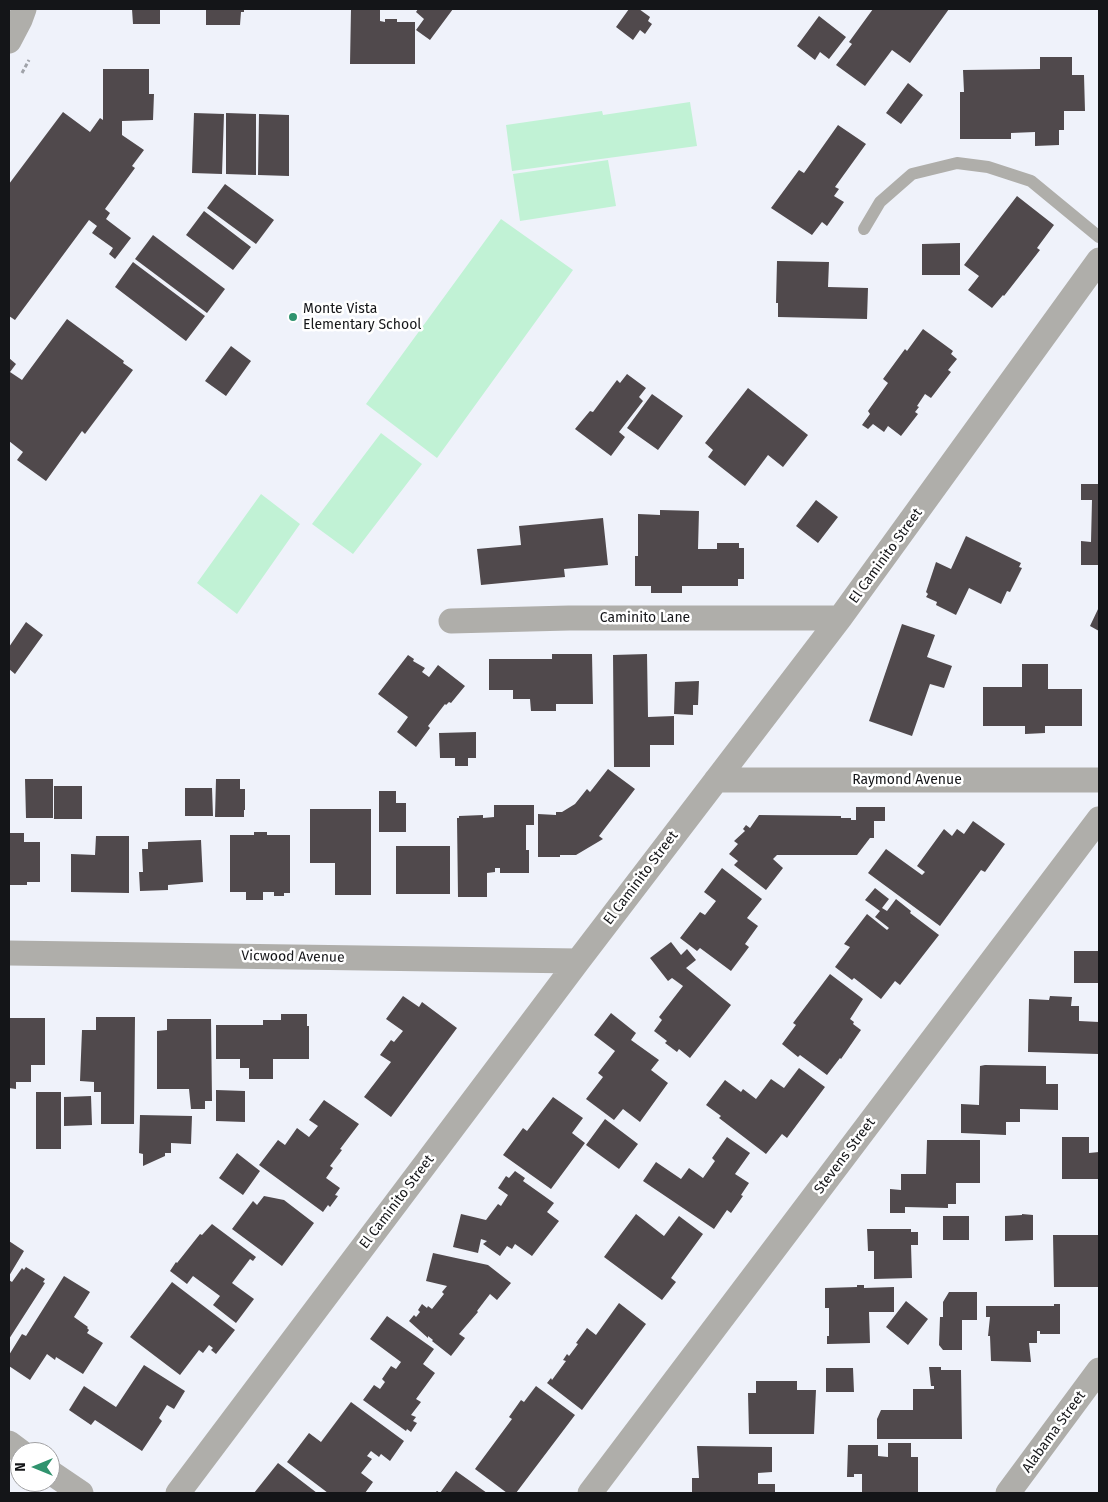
<!DOCTYPE html>
<html>
<head>
<meta charset="utf-8">
<style>
  body { margin:0 }
  #map { position:relative; width:1108px; height:1502px; overflow:hidden; background:#eff2fa; font-family:"Fira Sans",sans-serif }
  canvas { display:block }
  .frame { position:absolute; inset:0; border:10px solid #141518; pointer-events:none }
  .north { position:absolute; left:10px; top:1442px; width:50px; height:50px; box-sizing:border-box; background:#fff; border:1px solid #a1a1a3; border-radius:50%; rotate:270deg; font-size:14px; font-weight:700; line-height:20px; text-align:center; color:#141518 }
  .north::after { content:''; display:block; margin:auto; width:18px; height:22px; background:#30936e; clip-path:polygon(50% 0,100% 100%,50% 72%,0 100%) }
</style>
</head>
<body>
<div id="map">
<canvas width="1108" height="1502"></canvas>
<div class="frame"></div>
<div class="north">N</div>
</div>
<script>
const c = document.querySelector('canvas').getContext('2d');
c.lineJoin = 'round';
function paint(path, color) { c.fillStyle = color; c.fill(path, 'evenodd'); }
function trace(path, color, width, dash) { c.strokeStyle = color; c.lineWidth = width; c.lineCap = dash ? 'butt' : 'round'; c.setLineDash(dash || []); c.stroke(path); }
function drawText(font, color, halo, rows, align = 'center') {
  c.font = font + ' "Fira Sans",sans-serif'; c.lineWidth = 5; c.setLineDash([]); c.textBaseline = 'middle'; c.strokeStyle = halo; c.fillStyle = color; for (const [text, x, y, turn = 0] of rows) {
    c.save(); c.translate(x, y); c.rotate((+turn || 0) * Math.PI / 180); c.textAlign = isNaN(turn) ? turn : align; if (halo) c.strokeText(text, 0, 0); c.fillText(text, 0, 0); c.restore();
  }
}
paint(new Path2D(`
  M690,102L697,146L512,171L506,125L602,111L603,115Z
  M608,160L616,206L520,221L513,174Z
  M501,219L573,270L437,458L366,404Z
  M381,433L422,464L353,554L312,524Z
  M261,494L300,524L237,614L197,583Z`), '#c1f2d5');
paint(new Path2D(`
  M132,9H160V24H133Z
  M206,9H244V12H241L240,25H206Z
  M351,9H380V21L385,22V19H397V22H415V64H350Z
  M418,9H453L430,40L416,30L424,19L416,12Z
  M629,9H639L650,17L648,21L652,24L645,34L640,30L633,40L616,27Z
  M873,9H949L910,63L892,50L865,86L836,65L852,44L849,42Z
  M819,16L846,37L829,59L820,52L815,60L797,46Z
  M1040,57H1072V75H1084L1085,111H1064V130H1059V145L1035,146V132L1011,133V139H960V92H964L963,70L1040,69Z
  M103,69H149V94H154L153,120L122,121V135L144,150L132,166L135,168L105,209L110,213L106,219L131,238L115,259L109,254L113,248L92,233L97,226L89,220L15,320L9,316V184L63,112L90,132L100,118L103,120Z
  M908,83L923,95L901,124L886,113Z
  M194,113L224,114L222,174L192,173Z
  M226,113L256,114V175L226,174Z
  M259,114L289,115V176L258,175Z
  M838,125L866,144L835,187L839,189L834,196L844,202L827,226L822,222L812,235L771,208L799,170L804,173Z
  M225,184L274,220L256,244L207,208Z
  M1017,196L1054,225L1037,248L1040,250L1004,296L1003,295L992,308L968,290L979,276L964,265Z
  M204,211L251,247L233,270L186,235Z
  M153,235L225,289L207,313L135,259Z
  M960,243V275H922V244Z
  M777,261L829,262L828,287L868,288L867,319L778,317V303H776Z
  M133,262L205,316L186,341L115,287Z
  M67,319L124,361L123,363L133,370L85,434L82,431L46,481L17,460L23,452L9,441V358L16,364L10,372L22,380Z
  M923,329L953,351L951,354L957,359L948,370L951,372L931,398L925,394L917,406L919,407L915,412L918,414L901,436L888,426L884,432L873,424L868,429L862,425L870,414L868,411L888,383L883,379L905,349L907,351Z
  M231,346L251,361L226,396L205,381Z
  M627,374L646,388L639,397L643,401L619,432L625,437L611,456L575,429L590,411L593,412L617,380L620,383Z
  M748,388L808,435L783,467L768,455L745,486L708,457L713,450L705,443Z
  M652,394L683,416L658,450L627,428Z
  M1081,484H1099V565H1081V541L1091,542L1092,500H1081Z
  M816,500L838,517L818,543L796,526Z
  M660,510L699,511L698,549H717V543H739V548H744V579H738V586H682V593H651V586H635V556H638V514L660,515Z
  M603,518L608,565L564,569L565,577L481,585L477,549L521,545L519,526Z
  M966,536L1021,563L1019,567L1022,568L1010,592L1007,591L1001,604L969,588L956,615L936,605L937,602L926,597L928,594L926,592L936,562L951,569Z
  M1099,607V631L1090,626Z
  M26,622L43,635L15,674L9,669V647Z
  M902,624L935,635L927,657L952,666L944,688L930,684L912,736L869,721Z
  M552,654H592L593,704H556V711H531L530,699H513V690H489V659H552Z
  M647,654L648,717L674,716V745H650V767H614L613,655Z
  M408,655L414,659L413,661L425,668L422,672L429,677L438,665L465,686L451,703L449,702L446,705L445,704L428,726L430,728L416,747L397,732L408,717L378,694Z
  M1022,664H1048V689H1082V726H1045V733L1025,734V726H983V687H1022Z
  M699,681L698,705H693V715L674,714L675,682Z
  M476,732V758H468V766H455V758H440L439,733Z
  M608,769L635,789L599,836L603,839L576,855H560V857H538V814L556,815V812H562L575,804L587,789L590,792Z
  M25,779H53V818H26Z
  M216,779H240V789H245V810H244V817H215Z
  M54,786H82V819H54Z
  M185,788H212L213,816H185Z
  M379,791H396V803H406V832H379Z
  M494,805H534V825H526V850H529V873H500V868H495V872L487,873V897H458L457,818H459V816L483,815V818L494,817Z
  M856,807H885V821H874V838H870L857,855H777L773,859L783,868L766,890L734,865L738,861L729,854L738,844L734,841L745,831L743,829L746,825L750,828L759,815L841,816V818H851V820H856Z
  M310,809H371V895H335V863H310Z
  M973,821L1005,844L985,872L981,870L940,926L868,873L886,849L922,875L925,872L917,866L944,829L952,836L957,829L964,834Z
  M254,832H267V835H290V893H284V896H274V892H263V900H246V892H230V835H254Z
  M9,833H24V842H40V882H27V885H9Z
  M96,836H129V893L71,892V854L95,855Z
  M201,840L203,882L168,885V890L140,891L139,872H143L142,849H148V842Z
  M396,846H450V894H396Z
  M722,868L762,899L747,918L758,926L745,944L749,947L731,971L700,948L697,951L680,938L700,912L705,915L716,901L704,892Z
  M875,888L889,899L882,908L887,911L896,899L911,911L910,913L939,935L900,985L895,981L881,999L854,978L852,980L835,967L850,947L844,944L867,914L887,930L889,928L875,917L880,911L865,900Z
  M671,942L681,955L687,949L696,960L686,968L731,1005L690,1058L679,1049L677,1052L665,1043L667,1041L654,1031L662,1020L659,1017L683,986L672,978L668,981L650,958Z
  M1074,951H1099V983H1074Z
  M830,974L863,999L850,1019L854,1022L853,1024L861,1030L841,1059L840,1058L827,1075L800,1055L798,1057L782,1044L796,1025L793,1023Z
  M403,996L419,1007L422,1002L457,1028L391,1117L364,1097L391,1062L380,1055L391,1040L394,1042L403,1031L386,1019Z
  M1050,996L1072,997L1071,1006H1079V1021L1099,1022V1054L1028,1052L1029,999L1049,1000Z
  M611,1013L636,1033L631,1040L659,1060L651,1070L668,1083L640,1122L623,1109L614,1120L586,1099L603,1077L598,1073L615,1051L594,1035Z
  M281,1014H307V1026H309V1059H273V1079H249V1068H240V1059H216V1025H263V1020H281Z
  M96,1017H135L134,1124H101V1092H94V1082L80,1081L82,1030H96Z
  M9,1018H45V1065H31V1082H16V1089L9,1088Z
  M167,1019H211L212,1101H205V1109H191L189,1089H157V1031L167,1030Z
  M985,1065L1046,1066V1084H1058V1110L1020,1109V1122H1006V1135L961,1133V1104L979,1105L980,1066Z
  M799,1068L825,1087L787,1138L782,1134L766,1154L719,1118L721,1116L706,1105L725,1080L741,1092L743,1089L756,1099L771,1079L784,1088Z
  M216,1090L245,1091V1122L216,1121Z
  M36,1092H61V1149H36Z
  M91,1096L92,1125L64,1126V1097Z
  M553,1097L583,1118L572,1133L585,1143L551,1189L503,1155L523,1128L527,1131Z
  M324,1100L359,1124L340,1149L342,1150L330,1166L333,1168L326,1178L340,1188L335,1195L338,1196L330,1207L328,1205L323,1212L259,1165L278,1140L285,1145L297,1128L309,1137L318,1126L309,1120Z
  M140,1115L192,1116L191,1144L171,1143V1153H165V1156L143,1166V1154L139,1153Z
  M605,1119L638,1144L619,1169L586,1145Z
  M727,1137L750,1153L735,1174L749,1183L741,1195L743,1196L731,1213L727,1210L714,1229L643,1181L656,1162L681,1179L689,1168L703,1178L715,1161L712,1158Z
  M1062,1137H1089V1153L1099,1152V1179H1062Z
  M927,1140H980V1183H956V1204H948V1208L905,1207V1213H890V1189L901,1190V1174H926Z
  M237,1153L260,1171L243,1195L219,1178Z
  M515,1171L525,1178L523,1181L554,1203L547,1212L559,1221L532,1256L515,1244L512,1249L507,1246L500,1256L483,1244L487,1241L481,1239L478,1253L453,1247L461,1214L486,1220L498,1204L501,1206L508,1195L498,1188L506,1176L509,1178Z
  M264,1196L284,1200L314,1223L282,1266L232,1229L253,1201L257,1205Z
  M636,1214L664,1236L679,1216L703,1234L671,1278L676,1282L662,1300L604,1257Z
  M1022,1214L1033,1215V1240L1005,1241V1216L1022,1215Z
  M943,1216H969V1240H943Z
  M212,1224L256,1257L253,1261L250,1259L232,1283L254,1299L236,1323L213,1305L220,1296L193,1276L187,1284L170,1271L176,1262L177,1263L200,1234L202,1235Z
  M867,1229H911V1232H918V1245H911L912,1278L874,1279V1251H868Z
  M1053,1235H1098V1287H1054Z
  M9,1241L24,1251L9,1276Z
  M433,1253L488,1265L511,1283L497,1300L490,1294L477,1311L478,1312L459,1334L465,1338L451,1356L432,1341L433,1340L428,1336V1338L409,1321L414,1315L416,1317L420,1312L418,1310L422,1304L427,1308L428,1306L432,1309L444,1294L442,1292L447,1286L426,1281Z
  M26,1267L45,1279L43,1282L45,1283L9,1339V1280L12,1282L22,1268L24,1270Z
  M64,1276L90,1292L74,1317L88,1327L87,1328L89,1330L87,1333L103,1343L83,1374L56,1357L55,1360L47,1354L30,1380L9,1366V1355L22,1334L26,1336Z
  M172,1282L235,1330L216,1354L211,1350L213,1348L209,1345L203,1353L199,1350L180,1375L130,1337Z
  M857,1285H864V1288L894,1287V1312H869L870,1343L827,1344V1336H829V1308H825V1288L857,1287Z
  M949,1292H977V1320H962V1350H943L939,1345L940,1317H943V1302Z
  M906,1301L928,1319L908,1345L886,1327Z
  M619,1303L646,1324L582,1410L547,1383L551,1378L552,1380L566,1361L563,1360L567,1354L569,1356L578,1344L576,1343L587,1328L596,1335Z
  M1054,1304H1060V1334H1040V1331H1037V1343H1029L1031,1362L991,1361L990,1336H988L990,1317H986V1306H1054Z
  M387,1316L434,1349L423,1364L435,1373L416,1399L421,1402L411,1415L416,1417L413,1421L417,1423L411,1432L407,1429L406,1431L363,1400L374,1385L380,1389L385,1382L382,1379L391,1366L396,1369L401,1362L370,1339Z
  M144,1365L185,1391L174,1409L167,1405L159,1418L162,1421L142,1451L95,1420L91,1425L69,1410L84,1386L116,1407Z
  M929,1367H941V1370H961L962,1439H877V1419L881,1410H913V1389H934V1386H931Z
  M826,1368H853L854,1392H826Z
  M756,1381H797V1390H816L814,1434H749L748,1393H756Z
  M536,1386L575,1415L516,1493H507L475,1469L512,1419L509,1417L521,1400L524,1402Z
  M351,1402L404,1441L390,1461L381,1454L379,1457L371,1451L367,1456L372,1459L361,1473L373,1482L365,1493H328L287,1462L309,1433L321,1442Z
  M888,1443H911V1457H918V1493H862V1474H854V1477H847L848,1445H878V1456L888,1457Z
  M697,1446L772,1447V1472L758,1473V1484H775V1493H692V1478H699Z
  M278,1463L317,1493H254Z
  M456,1471L487,1493H435L437,1491L440,1493Z`), '#50494c');
trace(new Path2D(`
  M22,73L29,60`), '#a0a3a9', 3, [4, 2.5]);
trace(new Path2D(`
  M864,229L880,202L912,174L957,163L988,167L1031,181L1099,237`), '#afaeaa', 12);
trace(new Path2D(`
  M9,41L20,20L24,9
  M451,621L569,618H840
  M716,780H1099
  M9,953L578,961
  M9,1443L21,1452
  M50,1472L81,1493
  M178,1493L578,961L840,618L1099,260
  M590,1493L1099,819
  M1008,1493L1099,1370`), '#afaeaa', 25);
for (const [x, y, r, color] of [
  [293,317,5,"#30936e"]
]) { const dot = new Path2D(); dot.arc(x, y, r, 0, 2 * Math.PI); c.fillStyle = color; c.fill(dot); trace(dot, '#fff', 2); }
drawText('14px', '#141518', '#fff', [
  ["Monte Vista",303,309],
  ["Elementary School",303,325]
], 'left');
drawText('14px', '#141518', '#fff', [
  ["El Caminito Street",886,556,-54],
  ["Caminito Lane",645,618],
  ["Raymond Avenue",907,780],
  ["El Caminito Street",641,878,-53],
  ["Vicwood Avenue",293,957,1],
  ["Stevens Street",845,1156,-53],
  ["El Caminito Street",397,1202,-53],
  ["Alabama Street",1054,1432,-54]
]);
</script>
</body>
</html>
